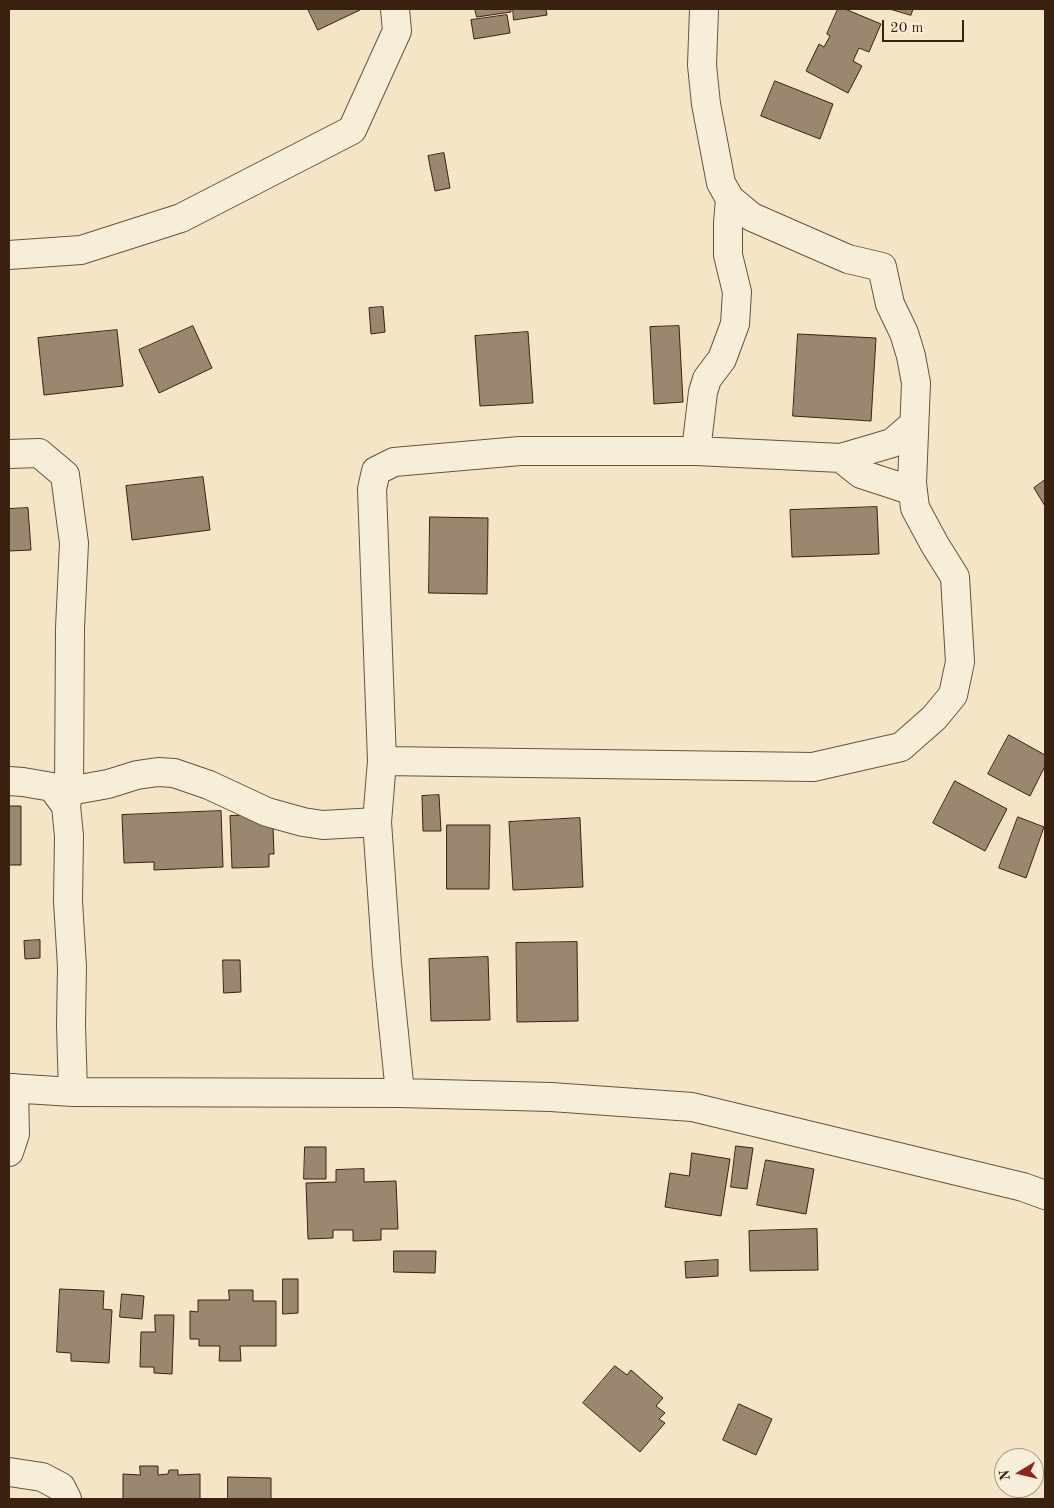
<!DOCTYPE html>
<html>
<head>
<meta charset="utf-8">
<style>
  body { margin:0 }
  #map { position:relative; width:1054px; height:1508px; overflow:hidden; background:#f3e5c6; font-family:"Old Standard TT",serif }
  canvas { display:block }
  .frame { position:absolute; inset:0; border:10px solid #3a2110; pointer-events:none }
  .north { position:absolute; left:994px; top:1448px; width:50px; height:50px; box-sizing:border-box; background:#f7eeda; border:1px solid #ab9c89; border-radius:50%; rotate:261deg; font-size:14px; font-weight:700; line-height:20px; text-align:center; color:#3a2110 }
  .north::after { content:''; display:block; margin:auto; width:18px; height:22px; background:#8f2418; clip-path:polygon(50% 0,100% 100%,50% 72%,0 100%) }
  .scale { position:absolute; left:882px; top:20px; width:82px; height:22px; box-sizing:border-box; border:2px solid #3a2110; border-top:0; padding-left:6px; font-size:15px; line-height:18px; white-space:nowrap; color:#3a2110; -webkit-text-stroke:4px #f7eeda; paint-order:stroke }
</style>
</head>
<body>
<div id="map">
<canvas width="1054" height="1508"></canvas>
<div class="frame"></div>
<div class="north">N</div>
<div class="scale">20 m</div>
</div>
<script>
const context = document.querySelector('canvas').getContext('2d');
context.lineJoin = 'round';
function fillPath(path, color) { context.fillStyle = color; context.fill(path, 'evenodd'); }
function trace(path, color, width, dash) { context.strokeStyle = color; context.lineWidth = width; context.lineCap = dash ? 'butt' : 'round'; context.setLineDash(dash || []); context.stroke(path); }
const building = new Path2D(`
  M308,9H359L360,10L318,30Z
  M475,9H511V12L477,17Z
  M513,9H546L547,15L514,20Z
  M838,9H845L881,24L869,52L859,48L853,61L862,66L848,93L806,71L819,44L824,47L830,36L827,34Z
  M890,9H913L911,15Z
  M507,15L510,33L474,39L471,20Z
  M775,81L833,104L820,139L761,116Z
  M444,153L450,188L435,191L428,156Z
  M383,307L385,332L371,334L369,308Z
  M193,326L212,368L159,393L139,350Z
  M679,326L683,402L654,404L650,327Z
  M117,330L123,386L44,395L38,338Z
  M528,332L533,403L480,406L475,336Z
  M798,334L876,338L871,421L793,416Z
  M203,477L210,530L132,540L126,486Z
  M1045,480V506L1034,488Z
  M877,507L879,554L792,557L790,510Z
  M28,508L31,550L9,551V509Z
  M430,517L488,518L487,594L429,593Z
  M1009,735L1045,755V766L1030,796L988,774Z
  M955,781L1007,809L985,851L933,823Z
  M439,795L441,831H423L422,796Z
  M9,806H21V865H9Z
  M221,811L223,867L154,870V862L124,863L122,815Z
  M267,815L268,827H273L274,854H269V867L232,868L230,816Z
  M1018,817L1044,827L1026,878L999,868Z
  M580,818L583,887L513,890L509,822Z
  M447,825H490L489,889H447Z
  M40,940V958L25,959L24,941Z
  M577,942L578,1021L517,1022L516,943Z
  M488,957L490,1020L431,1021L429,959Z
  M223,960H240L241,992L224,993Z
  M736,1146L753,1148L747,1189L731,1187Z
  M305,1147H326V1179H304Z
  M692,1153L730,1159L721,1216L665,1207L670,1173L689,1176Z
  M766,1160L814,1169L806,1214L757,1205Z
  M364,1169V1182L396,1181L398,1229H381V1240L353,1241V1230H333V1238L308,1239L306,1183L336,1182V1170Z
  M817,1229L818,1270L750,1271L749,1231Z
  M394,1251H436L435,1273L394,1272Z
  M718,1260V1276L686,1278L685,1262Z
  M283,1279H298V1313L283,1314Z
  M60,1289L104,1291L103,1309L112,1310L109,1363L71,1361V1353L57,1352Z
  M229,1290H253V1301H276V1346H240L241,1361H219L220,1346H199V1339H190V1311L198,1312V1300H229Z
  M122,1294L144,1296L142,1319L120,1317Z
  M155,1315H174L172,1374L154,1373V1367H140L141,1332H155Z
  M615,1366L627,1375L631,1370L663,1398L656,1406L665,1413L659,1419L665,1423L640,1452L583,1403Z
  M739,1404L772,1419L756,1455L723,1440Z
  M140,1466H158V1475L168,1474L169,1470H178V1475L200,1474V1499H123V1474L140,1475Z
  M228,1477L271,1478V1499H228Z`);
fillPath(building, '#9a876f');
trace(building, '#3a2110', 1);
const street = new Path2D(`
  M9,255L81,250L181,218L352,130L397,31L395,9
  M696,451L703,392L707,379L722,359L735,324L737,292L728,255V223L730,199
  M9,454L39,453L65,475L74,543L70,628L69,791L66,806
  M841,458L861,474L913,491
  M382,761L813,767L901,747L934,718L953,695L960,662L955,577L935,545L915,508L912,483L916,383L911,356L904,333L890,304L882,267L848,259L809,242L752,217L730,199L721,183L706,104L702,65L704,9
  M9,781L23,782L52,787L66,806L69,836L68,901L72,967L71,1025L73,1092
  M69,791L108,784L137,775L158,772L174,773L209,785L267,812L303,822L323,825L377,822L387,964L400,1093
  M377,822L382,761L372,489L376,471L394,462L520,451H696L841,458L892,443L913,425
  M9,1088L73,1092L400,1093L551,1097L692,1107L1023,1187L1045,1195
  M9,1152L15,1134L14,1088
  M9,1472L42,1477L61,1487L67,1499`);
trace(street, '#68523e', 30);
trace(street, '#f7eeda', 28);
</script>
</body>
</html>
